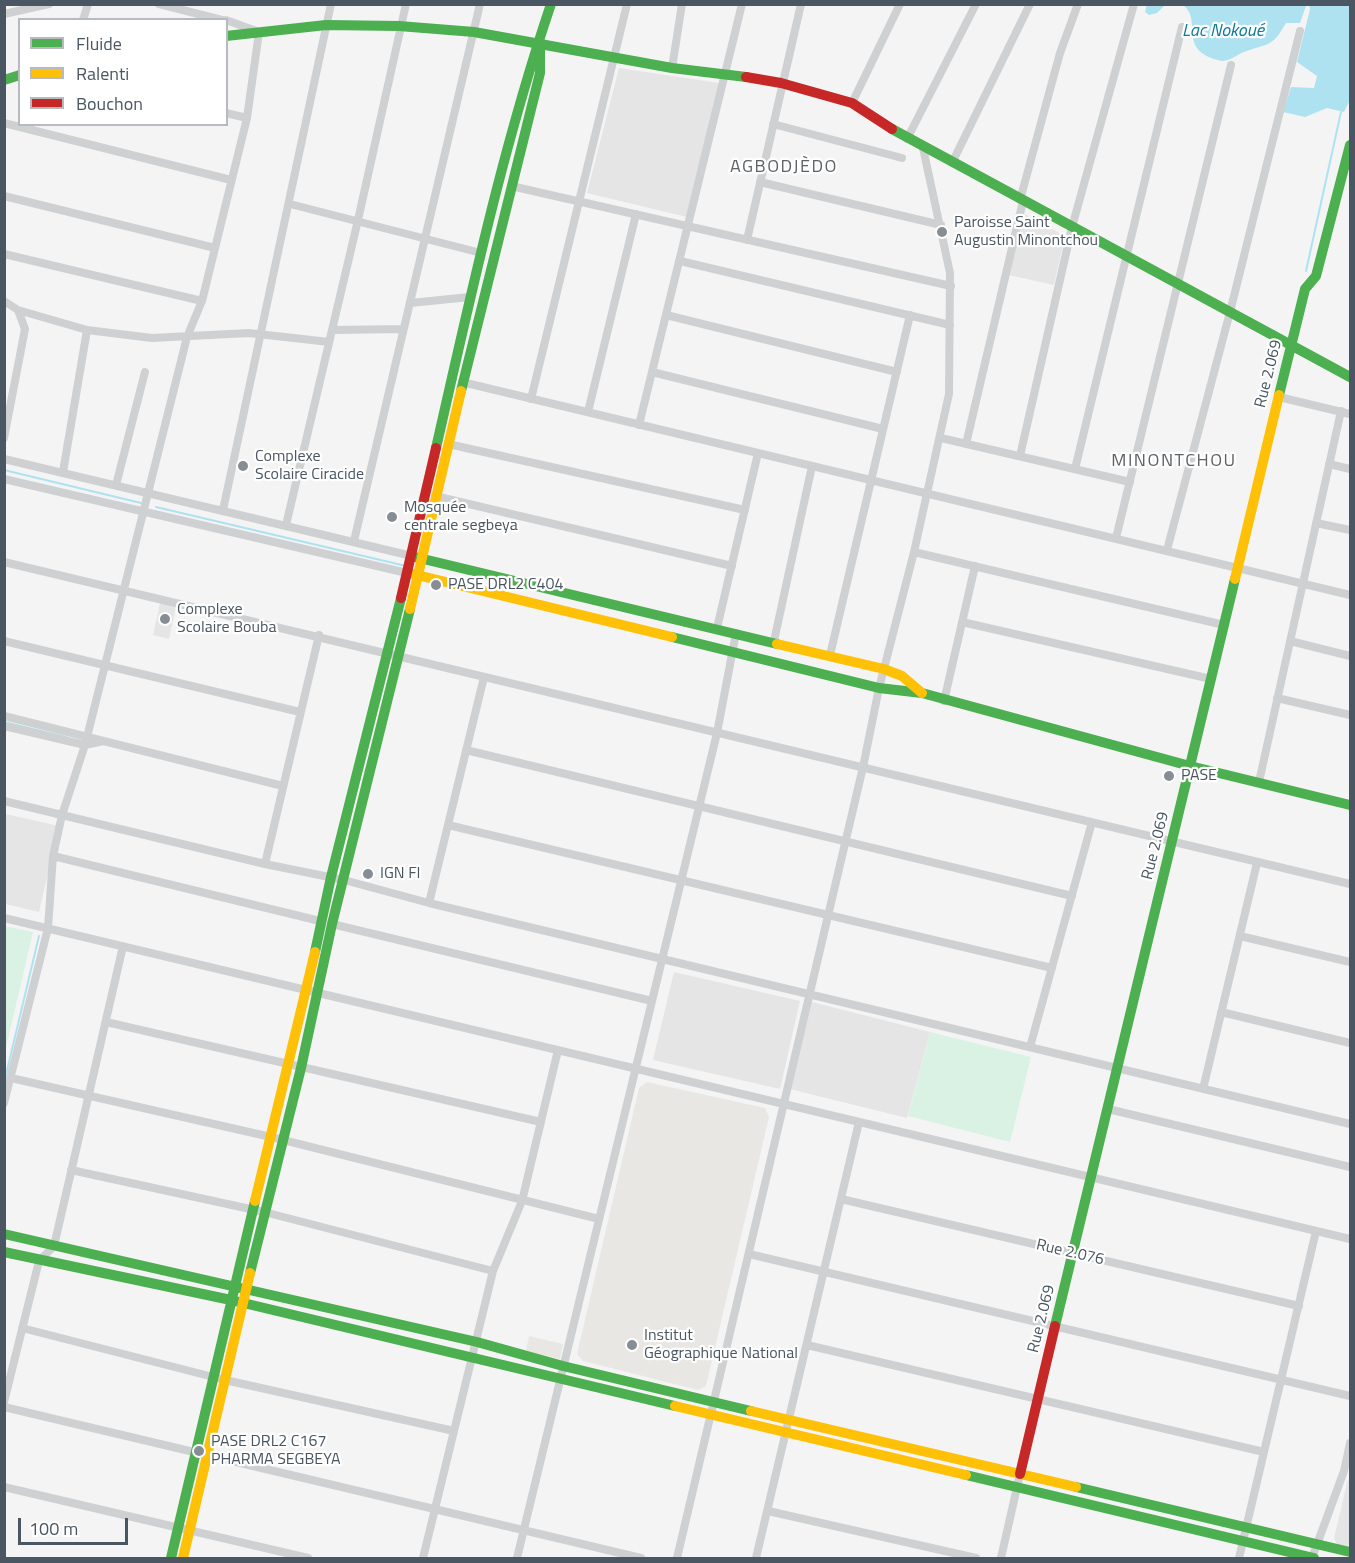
<!DOCTYPE html>
<html>
<head>
<meta charset="utf-8">
<style>
  body { margin:0 }
  #map { position:relative; width:1355px; height:1563px; overflow:hidden; background:#f4f4f4; font-family:"Titillium Web",sans-serif }
  canvas { display:block }
  .frame { position:absolute; inset:0; border:6px solid #4a5661; pointer-events:none }
  .legend { position:absolute; left:18px; top:18px; width:210px; height:108px; box-sizing:border-box; background:#fff; border:2px solid #b7bbc0; margin:0; padding:8px 10px; list-style:none; font-size:18px; color:#4a5661 }
  .legend li { display:flex; align-items:center; gap:12px; height:30px }
  .legend b { width:30px; border:2px solid #b7bbc0 }
  .scale { position:absolute; left:18px; top:1518px; width:110px; height:27px; box-sizing:border-box; border:3px solid #4a5661; border-top:0; padding-left:8px; font-size:18px; line-height:21px; white-space:nowrap; color:#4a5661; -webkit-text-stroke:4px #fff; paint-order:stroke }
</style>
</head>
<body>
<div id="map">
<canvas width="1355" height="1563"></canvas>
<div class="frame"></div>
<ul class="legend">
<li><b style="height:8px;background:#4caf50"></b>Fluide</li>
<li><b style="height:8px;background:#ffc107"></b>Ralenti</li>
<li><b style="height:8px;background:#c62828"></b>Bouchon</li>
</ul>
<div class="scale">100 m</div>
</div>
<script>
const context = document.querySelector('canvas').getContext('2d');
context.lineJoin = 'round';
function fillPath(path, color) { context.fillStyle = color; context.fill(path, 'evenodd'); }
function trace(path, color, width, dash) { context.strokeStyle = color; context.lineWidth = width; context.lineCap = dash ? 'butt' : 'round'; context.setLineDash(dash || []); context.stroke(path); }
function drawText(font, color, halo, rows, align = 'center') {
  context.font = font + ' "Titillium Web",sans-serif'; context.lineWidth = 4.5; context.setLineDash([]); context.textBaseline = 'middle'; context.strokeStyle = halo; context.fillStyle = color; for (const [text, x, y, turn = 0] of rows) {
    context.save(); context.translate(x, y); context.rotate((+turn || 0) * Math.PI / 180); context.textAlign = isNaN(turn) ? turn : align; if (halo) context.strokeText(text, 0, 0); context.fillText(text, 0, 0); context.restore();
  }
}
fillPath(new Path2D(`
  M647,1082L765,1108L769,1117L706,1386L698,1390L583,1361L577,1354L639,1088Z
  M529,1336L563,1344L560,1359L526,1351Z`), '#e8e7e3');
fillPath(new Path2D(`
  M619,68L719,83L687,217L587,193Z
  M1023,213L1065,236L1054,285L1009,275Z
  M161,599L177,602L169,639L153,635Z
  M5,814L59,826L39,912L5,904Z
  M674,972L800,1001L780,1089L653,1060Z
  M812,1002L930,1032L907,1118L790,1089Z
  M1348,1479L1350,1480V1548L1337,1545L1334,1538Z`), '#e6e5e6');
fillPath(new Path2D(`
  M4,926L33,932L5,1052H4Z
  M930,1032L1031,1057L1010,1142L908,1116Z`), '#d9f2e3');
fillPath(new Path2D(`
  M1147,4H1165V5L1157,13L1149,15L1145,12Z
  M1183,5H1350V100L1344,112L1327,108L1305,117L1283,112L1291,87L1314,88L1317,76L1297,62L1310,9L1309,5L1306,6L1300,23H1286C1272,48 1268,43 1244,52C1236,55 1230,61 1222,61C1175,51 1204,21 1183,5Z`), '#aee2f0');
trace(new Path2D(`
  M1306,271L1341,112
  M4,470L141,503
  M156,507L406,566
  M4,722L66,737
  M4,1083L39,936`), '#aee2f0', 2);
trace(new Path2D(`
  M159,4L222,20
  M4,14L49,4
  M83,20L88,4
  M672,68L682,4
  M852,103L900,4
  M226,113L247,118
  M4,123L231,180
  M773,124L902,158
  M907,139L976,4
  M952,163L1030,4
  M760,182L941,225
  M511,186L951,286
  M4,196L215,248
  M1020,200L1060,53L1078,4
  M290,204L481,253
  M747,240L801,4
  M4,254L202,301
  M680,261L950,325
  M4,301L18,310L25,329L4,438
  M410,303L470,297
  M18,310L87,330L152,338L249,333L329,342
  M666,315L897,372
  M332,330L403,329
  M652,372L883,429
  M462,382L1350,595
  M1279,397L1350,414
  M531,399L627,4
  M588,412L636,214
  M639,425L742,4
  M941,438L1130,482
  M448,444L745,510
  M966,444L1023,201
  M1020,456L1072,227L1134,4
  M4,459L412,556
  M1329,464L1350,469
  M1075,469L1182,27
  M63,472L87,330
  M4,479L407,573
  M116,485L145,372
  M435,496L732,566
  M223,510L331,4
  M1316,523L1350,530
  M286,525L358,220L406,4
  M1116,538L1231,65
  M354,541L480,4
  M1167,550L1230,312L1300,31
  M914,552L1224,625
  M4,562L1350,884
  M962,622L1211,679
  M717,628L758,453
  M4,641L300,712
  M774,641L812,466
  M1290,641L1350,656
  M830,655L910,315
  M1277,698L1350,715
  M944,701L975,566
  M4,716L283,786
  M4,726L85,745L104,741
  M466,750L1072,896
  M1259,782L1341,411
  M4,801L265,864L344,880L429,903L1350,1124
  M448,825L1052,968
  M53,856L320,921
  M265,864L319,635
  M429,903L484,677
  M4,918L1350,1239
  M332,924L652,1001
  M1240,936L1350,962
  M1221,1012L1350,1043
  M106,1022L541,1122
  M1030,1047L1092,822
  M11,1078L271,1137L599,1219
  M1203,1089L1257,863
  M4,1103L48,928L53,856L62,815L85,745L187,337L202,301L247,118L259,32L226,20
  M1108,1109L1350,1167
  M71,1170L264,1212L493,1271
  M841,1199L1299,1306
  M749,1254L1350,1396
  M22,1328L225,1380L454,1431
  M807,1345L1264,1452
  M4,1402L39,1261L54,1246L123,946
  M4,1407L641,1558
  M4,1487L308,1558
  M768,1511L976,1558
  M423,1558L493,1271L522,1201L558,1050
  M517,1558L717,733L736,633
  M677,1558L863,767L879,688L914,552L949,394L950,273L923,148
  M756,1558L859,1122
  M1001,1558L1020,1474
  M1239,1558L1316,1231
  M1312,1558L1344,1471L1350,1443`), '#ced0d2', 8);
trace(new Path2D(`
  M226,36L326,25L399,26L474,32L672,68L746,77
  M4,80L20,75
  M892,129L1350,377
  M461,391L540,73V45
  M1279,395L1305,289L1316,276L1350,145
  M436,448C470,299 502,149 551,4
  M415,557L777,644
  M672,637L879,688L922,693L1190,766L1350,805
  M315,952L331,877L401,598
  M4,1234L477,1342L563,1366L751,1411
  M4,1252L231,1300L675,1406
  M250,1273L301,1068L332,924L410,609
  M1055,1326L1235,579
  M966,1475L1314,1558
  M1076,1487L1350,1552
  M171,1558L255,1201`), '#4caf50', 10);
trace(new Path2D(`
  M413,574L672,637
  M1235,579L1279,395
  M410,609L461,391
  M777,644L884,669L902,676L922,693
  M255,1201L315,952
  M675,1406L966,1475
  M751,1411L1076,1487
  M183,1558L250,1273`), '#ffc107', 10);
trace(new Path2D(`
  M746,77L781,83L852,103L892,129
  M401,598L436,448
  M1020,1474L1055,1326`), '#c62828', 10);
for (const [x, y, r, color] of [
  [942,232,6,"#868d94"],
  [243,466,6,"#868d94"],
  [392,517,6,"#868d94"],
  [436,585,6,"#868d94"],
  [165,619,6,"#868d94"],
  [1169,776,6,"#868d94"],
  [368,874,6,"#868d94"],
  [632,1345,6,"#868d94"],
  [199,1451,6,"#868d94"]
]) { const dot = new Path2D(); dot.arc(x, y, r, 0, 2 * Math.PI); context.fillStyle = color; context.fill(dot); trace(dot, '#fff', 2); }
drawText('16px', '#4a5661', '#fff', [
  ["Paroisse Saint",954,223],
  ["Augustin Minontchou",954,241],
  ["Complexe",255,457],
  ["Scolaire Ciracide",255,475],
  ["Mosquée",404,508],
  ["centrale segbeya",404,526],
  ["PASE DRL2 C404",448,585],
  ["Complexe",177,610],
  ["Scolaire Bouba",177,628],
  ["PASE",1181,776],
  ["IGN FI",380,874],
  ["Institut",644,1336],
  ["Géographique National",644,1354],
  ["PASE DRL2 C167",211,1442],
  ["PHARMA SEGBEYA",211,1460]
], 'left');
drawText('16px', '#4a5661', '#fff', [
  ["Rue 2.069",1269,374,-76],
  ["Rue 2.069",1156,846,-76],
  ["Rue 2.076",1070,1253,13],
  ["Rue 2.069",1042,1319,-76]
]);
drawText('italic 18px', '#0c7c9b', '#fff', [
  ["Lac Nokoué",1223,32]
]);
context.letterSpacing = '1.5px';
drawText('18px', '#5f6368', '#fff', [
  ["AGBODJÈDO",784,168],
  ["MINONTCHOU",1174,462]
]);
context.letterSpacing = '0px';
</script>
</body>
</html>
